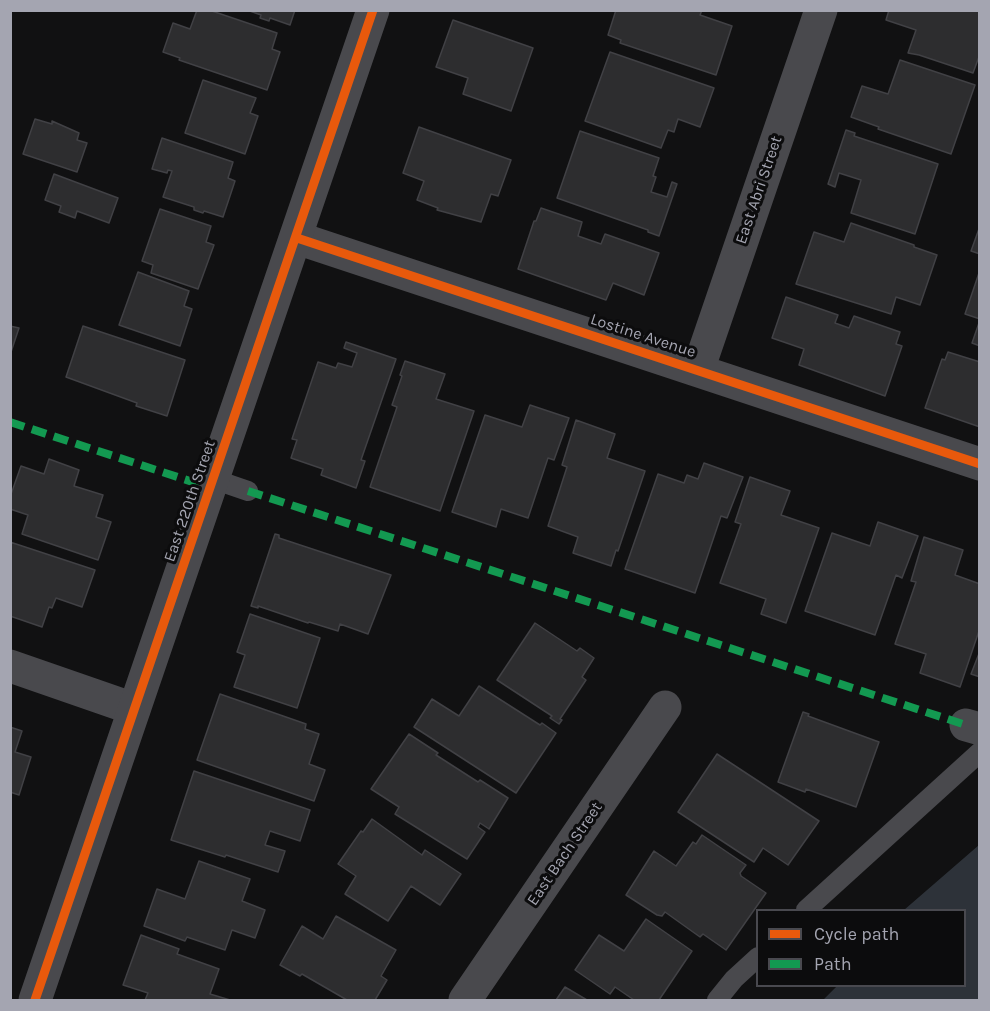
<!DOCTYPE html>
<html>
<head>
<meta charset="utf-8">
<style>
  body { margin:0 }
  #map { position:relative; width:990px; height:1011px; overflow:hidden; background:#111112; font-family:Karla,sans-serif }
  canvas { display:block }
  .frame { position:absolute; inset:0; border:12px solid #a4a5b1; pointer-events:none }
  .legend { position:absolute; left:756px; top:909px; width:210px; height:78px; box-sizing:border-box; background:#0c0c0d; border:2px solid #49494f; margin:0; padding:8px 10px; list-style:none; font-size:18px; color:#a4a5b1 }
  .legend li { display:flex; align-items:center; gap:12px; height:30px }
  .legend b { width:30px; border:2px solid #49494f }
</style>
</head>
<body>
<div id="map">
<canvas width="990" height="1011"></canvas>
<div class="frame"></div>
<ul class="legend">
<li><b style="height:8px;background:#e8590c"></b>Cycle path</li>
<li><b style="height:8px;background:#139951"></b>Path</li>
</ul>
</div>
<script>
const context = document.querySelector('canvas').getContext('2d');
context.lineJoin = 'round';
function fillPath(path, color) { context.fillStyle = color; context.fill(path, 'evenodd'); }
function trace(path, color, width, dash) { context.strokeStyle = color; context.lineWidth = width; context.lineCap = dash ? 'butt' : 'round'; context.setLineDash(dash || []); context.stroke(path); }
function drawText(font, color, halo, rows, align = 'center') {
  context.font = font + ' Karla,sans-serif'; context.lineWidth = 6; context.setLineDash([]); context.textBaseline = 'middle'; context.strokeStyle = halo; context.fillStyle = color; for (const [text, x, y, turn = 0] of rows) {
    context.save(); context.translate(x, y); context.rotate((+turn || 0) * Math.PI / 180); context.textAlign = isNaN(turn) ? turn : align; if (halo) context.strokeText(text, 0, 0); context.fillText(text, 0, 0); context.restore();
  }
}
fillPath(new Path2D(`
  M979,845V1000H823L837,986H964V910H904Z`), '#2d3239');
const building = new Path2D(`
  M197,10H209L277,33L272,49L280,52L267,90L179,60L180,58L163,52L173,23L190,29Z
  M247,10H295L290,25L270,18L269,21L260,18L261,15Z
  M616,10H702L700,15L732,26L716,75L620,43L621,40L608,35Z
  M889,10H980V54L973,73L919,55L908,53L916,30L886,20Z
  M453,20L533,48L511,111L463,94L468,78L436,67Z
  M610,52L714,88L700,127L678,119L674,132L668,130L661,148L585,121Z
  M900,60L975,85L951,154L878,129L879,127L851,117L862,86L888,94Z
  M203,80L256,98L250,113L258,116L245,154L185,133Z
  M35,119L52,124V121L79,133L77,140L87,143L77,172L23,154Z
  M419,127L511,160L498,196L491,194L481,222L437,210L438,208L417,200L424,181L403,173Z
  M846,130L855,133L854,136L938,164L915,234L851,213L861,180L839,173L835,187L828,184Z
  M580,131L659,158L653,176L656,177L651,192L667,197L672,182L677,184L659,236L648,232V230L557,198Z
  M162,138L233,162L228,178L235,181L223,217L204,211L203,213L194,210V207L163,197L172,171L168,170L167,173L152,169Z
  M54,174L118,198L109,223L77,211L75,218L59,212L61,206L45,200Z
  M541,208L582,222L578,236L601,244L605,234L659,253L644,295L613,283L606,300L518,269L534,221H536Z
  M160,209L211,226L206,242L214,245L198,289L151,273L153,265L142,261Z
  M851,223L914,245V247L937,255L920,305L896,297L891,314L796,284L814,232L844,242Z
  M980,226V254L971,251Z
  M980,270V319L965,314Z
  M138,272L189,291L184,306L192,309L180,346L119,325Z
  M786,297L838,315L835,323L849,328L854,316L900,332L896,344L902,346L885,396L799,365L804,349L772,338Z
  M980,320V346L972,343Z
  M10,326L19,328L10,355Z
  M83,326L185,360L167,416L136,406L137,403L66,377Z
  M346,342L396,359L361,460L365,461L356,488L321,475L323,469L291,458L297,440L292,439L318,362L336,368L338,363L352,367L357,353L344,348Z
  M948,352L980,362V427L925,408L942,359L945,360Z
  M405,361L445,374L436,399L474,411L440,511L370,487L397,407L392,405L402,376L400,375Z
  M530,405L569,418L554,460L548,458L528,518L501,509L496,527L452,512L485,415L522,427Z
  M576,420L615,434L607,458L645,471L618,551L616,550L611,566L573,553L578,537L548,526L567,467L562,465Z
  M49,459L79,470L74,486L103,495L96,517L111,522L98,560L22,534L28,515L10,509V497L21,466L44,474Z
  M704,463L743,477L727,518L721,516L695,593L625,569L658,474L684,483L687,475L698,479Z
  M750,477L790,491L781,515L819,528L786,623L761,614L766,599L720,583L741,524L735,522Z
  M878,522L918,536L902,578L896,575L875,635L805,611L832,533L870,546Z
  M275,534L279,535V538L391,575L368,634L340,624L338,631L309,622L308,623L258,606V608L251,606Z
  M924,537L963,550L955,575L980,584V628L960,687L920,673L926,654L895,644L916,582L911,581Z
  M10,542L95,570L82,607L56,598L52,608L49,607L42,627L10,616Z
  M250,614L320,638L297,708L234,687L245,655L237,652Z
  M535,623L577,651L580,648L594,658L582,677L586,680L560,719L562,720L559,724L550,718L552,716L497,680Z
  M980,651V677L971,674Z
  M479,686L540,725L542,723L556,733L516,793L414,727L432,699L459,716Z
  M220,694L306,724L305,729L319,734L309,764L325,770L314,801L197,760Z
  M803,712L809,714L808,716L879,742L856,807L806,789L805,792L778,782Z
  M10,727L22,731L15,752L31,757L19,795L10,792Z
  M409,734L438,753L436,755L478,782L480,780L508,798L489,829L480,823L478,827L485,832L467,859L395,814L399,807L371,789Z
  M717,754L819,821L788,865L763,848L754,862L678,812Z
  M194,771L310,810L300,841L270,831L265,845L285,851L278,872L226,855L225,857L171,840Z
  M372,819L422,855L425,850L461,874L440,905L411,886L388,921L345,894L356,876L338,864L361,831L363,832Z
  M702,835L746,865L740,873L741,876L766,893L726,950L703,934L700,937L665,912L662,916L657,915L626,895L654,851L676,866L693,842L696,844Z
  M199,861L250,879L242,901L265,910L255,938L232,930L225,950L187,937L185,941L144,926L157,889L185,899Z
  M336,916L396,950L381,976L387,980L375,1000H347L302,974L300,976L280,965L302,926L323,939Z
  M646,919L692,951L659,1000H634L615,987L610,994L575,970L599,935L624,951Z
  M141,935L179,949L177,954L219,969L210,994L230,1000H145L148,993L123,985Z
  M565,987L587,1000H556Z`);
fillPath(building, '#2d2d2f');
trace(building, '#414145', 1.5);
trace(new Path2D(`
  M213,479L248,491
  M806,910L980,752
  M717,1000L734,979L758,957`), '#49494d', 20);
trace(new Path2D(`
  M297,238L980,464
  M698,370L821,10
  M10,666L134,709
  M966,725L980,729
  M465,1000L665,707`), '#49494d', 33);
trace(new Path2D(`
  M35,1000C147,670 263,341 373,10`), '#49494d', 33);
trace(new Path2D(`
  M10,422L211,488
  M248,491L966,725`), '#139951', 8, [15, 8]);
trace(new Path2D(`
  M297,238L980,464
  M35,1000C147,670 263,341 373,10`), '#e8590c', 9);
drawText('16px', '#a4a5b1', '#0c0c0d', [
  ["East Abri Street",759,190,-71],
  ["Lostine Avenue",643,336,18],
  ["East 220th Street",190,501,-71],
  ["East Bach Street",565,854,-56]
]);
</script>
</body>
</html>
